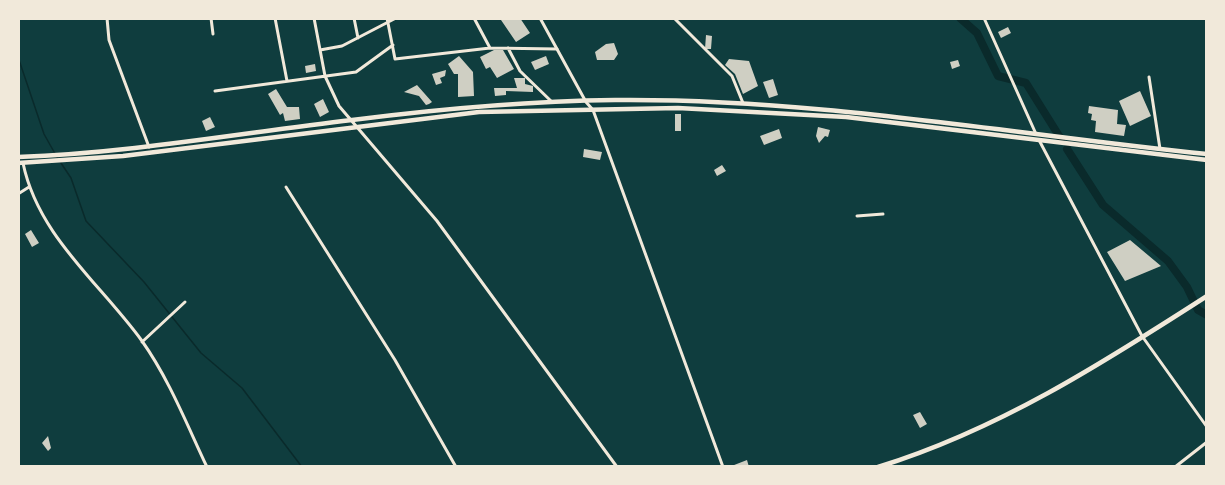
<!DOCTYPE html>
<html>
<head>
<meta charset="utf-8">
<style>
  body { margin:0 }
  #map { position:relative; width:1225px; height:485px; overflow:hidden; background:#0f3d3e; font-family:"DejaVu Sans",sans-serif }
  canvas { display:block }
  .frame { position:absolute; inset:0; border:20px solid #f1e9da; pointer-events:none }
</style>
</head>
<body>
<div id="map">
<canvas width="1225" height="485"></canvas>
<div class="frame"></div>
</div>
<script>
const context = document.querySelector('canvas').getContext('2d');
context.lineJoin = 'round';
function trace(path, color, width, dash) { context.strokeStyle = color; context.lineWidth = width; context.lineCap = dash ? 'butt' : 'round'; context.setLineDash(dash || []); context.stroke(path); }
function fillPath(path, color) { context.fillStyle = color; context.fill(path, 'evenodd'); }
trace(new Path2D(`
  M18,57L44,134L58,159
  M61,163L71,178L86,221L144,282L201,353L242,388L302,467`), '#0a2a2b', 1.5);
trace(new Path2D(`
  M960,18L977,33L998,76L1026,83L1061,139
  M1067,149L1103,205L1168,261L1187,287L1198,310L1207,315`), '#0a2a2b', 8);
fillPath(new Path2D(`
  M504,18H520L530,33L516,42L501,20Z
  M1008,27L1011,33L1001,38L998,32Z
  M706,35L712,36L711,49H705Z
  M614,43L618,54L614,60H597L595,52L606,44Z
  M494,50H503L514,69L497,78L490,67L486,69L480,57Z
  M459,56L473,72L474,96L458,97V74H454L448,64Z
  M546,56L549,64L535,70L531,62Z
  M729,59L749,61L758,86L743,94L735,74L725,65Z
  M958,60L960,66L952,69L950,62Z
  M315,64L316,71L306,73L305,66Z
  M446,70L445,76L440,78L442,83L436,85L432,74Z
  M514,78H525V84L533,86V92L506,91V95L495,96L494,88H517Z
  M773,79L778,95L769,98L763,82Z
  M417,85L432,102L429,104L426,105L419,96L404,92Z
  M276,89L287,107H299L300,119L285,121L283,113L280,115L268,94Z
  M1140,91L1151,116L1130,126L1119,101Z
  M323,99L329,112L320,117L314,104Z
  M1089,106L1118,110L1117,124L1126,125L1124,136L1095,132L1096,121L1091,120L1092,114L1088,113Z
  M675,114H681V131H675Z
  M210,117L215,127L206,131L202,121Z
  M818,127L830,130L828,137L825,136L819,143L816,136Z
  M779,129L782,138L764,145L760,136Z
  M584,149L602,152L600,160L583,157Z
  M722,165L726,171L717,176L714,170Z
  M31,230L39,243L32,247L25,234Z
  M1130,240L1161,266L1125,281L1107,252Z
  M920,412L927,424L920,428L913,415Z
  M48,436L51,448L48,451L42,443Z
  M747,460L749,467H729Z`), '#cfcfc3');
trace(new Path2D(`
  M107,18L109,40L149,147
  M211,18L213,34
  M275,18L287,81
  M314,18L325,76L339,106L437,221L617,467
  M354,18L358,38
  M387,18L395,59L490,48L557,49
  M474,18L490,48
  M674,18L732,76L743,103
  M508,48L520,71L552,102
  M320,50L342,46L396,18
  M1149,77L1160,149
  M215,91L356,72L393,45
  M23,163C38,236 100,283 142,341C169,379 187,425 207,467
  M286,187L395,360L456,467
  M18,194L29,187
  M857,216L883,214
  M142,342L185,302`), '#f1e9da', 3);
trace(new Path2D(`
  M540,18L586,102L593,110L723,467
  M984,18L1036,134
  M1039,140L1142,336L1207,427
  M1175,467L1207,442`), '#f1e9da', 3);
trace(new Path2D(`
  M18,157C130,153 241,133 352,120C439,109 527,101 615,100C815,98 1010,134 1207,154
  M18,163L123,156L479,112L678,108L846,117L1207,160
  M878,467C998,430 1103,363 1207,296`), '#f1e9da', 4.5);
</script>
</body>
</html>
